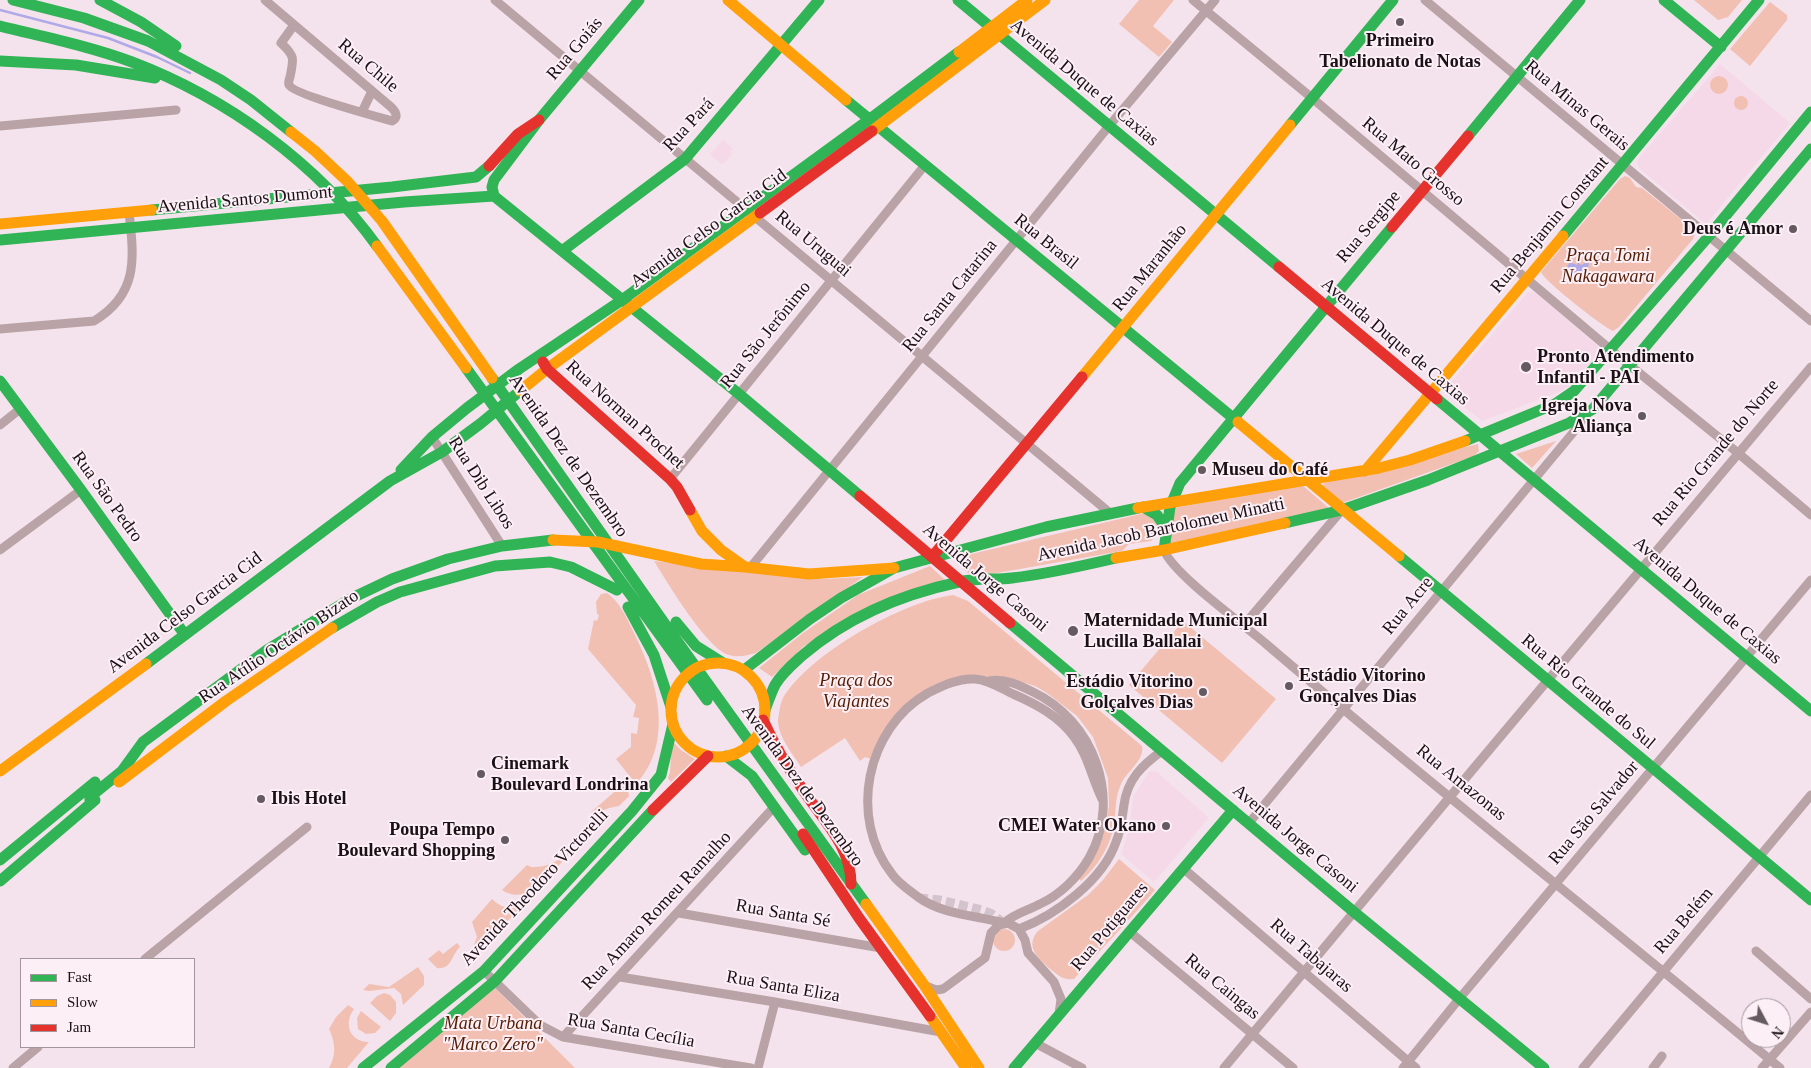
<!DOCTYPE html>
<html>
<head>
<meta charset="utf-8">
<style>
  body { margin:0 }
  #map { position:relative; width:1811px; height:1068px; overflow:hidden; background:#f4e3ec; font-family:Georgia,serif }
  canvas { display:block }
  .legend { position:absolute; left:20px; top:958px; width:175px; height:90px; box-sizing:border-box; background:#fceff6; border:1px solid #a2969c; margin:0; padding:6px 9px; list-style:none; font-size:15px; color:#1a1016 }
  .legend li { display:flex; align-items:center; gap:10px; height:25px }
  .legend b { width:25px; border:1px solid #a2969c }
  .north { position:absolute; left:1741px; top:998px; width:50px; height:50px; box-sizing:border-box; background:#fceff6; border:1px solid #a2969c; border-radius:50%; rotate:130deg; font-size:14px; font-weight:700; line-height:20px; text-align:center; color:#1a1016 }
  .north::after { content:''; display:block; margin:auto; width:18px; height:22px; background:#665a61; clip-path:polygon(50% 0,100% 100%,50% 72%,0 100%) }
</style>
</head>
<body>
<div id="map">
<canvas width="1811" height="1068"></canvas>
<ul class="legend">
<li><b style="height:6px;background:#30b455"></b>Fast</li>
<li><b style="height:6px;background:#ff9f0a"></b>Slow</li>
<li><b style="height:6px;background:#e5322d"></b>Jam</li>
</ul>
<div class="north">N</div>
</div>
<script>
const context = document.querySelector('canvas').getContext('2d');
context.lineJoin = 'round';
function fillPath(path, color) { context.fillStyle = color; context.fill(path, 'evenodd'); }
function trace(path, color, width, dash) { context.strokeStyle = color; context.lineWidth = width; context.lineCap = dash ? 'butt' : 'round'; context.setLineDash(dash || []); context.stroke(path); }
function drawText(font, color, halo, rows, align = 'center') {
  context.font = font + ' Georgia,serif'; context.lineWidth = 4; context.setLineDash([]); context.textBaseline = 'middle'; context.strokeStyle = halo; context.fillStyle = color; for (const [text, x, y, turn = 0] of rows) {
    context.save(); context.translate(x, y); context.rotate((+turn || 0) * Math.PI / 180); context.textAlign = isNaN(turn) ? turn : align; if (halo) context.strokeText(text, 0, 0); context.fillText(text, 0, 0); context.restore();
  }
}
fillPath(new Path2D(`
  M1720,64L1790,123L1706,224L1640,169L1637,162L1638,159Z
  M723,140L733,149L730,152L732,154L722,165L710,154Z
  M1528,292L1536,293L1598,346L1599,351L1576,380L1560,392L1482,421L1447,393L1446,388Z
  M1153,771L1157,772L1208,817L1207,820L1154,882L1121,854L1129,831L1133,797L1144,779L1149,772Z`), '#f6d9e8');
fillPath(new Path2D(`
  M1139,0H1174L1153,26L1172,42L1159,57L1119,24Z
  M1694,0H1742L1728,17L1718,20Z
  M1770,2L1787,15V20L1750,66L1730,49Z
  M1710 85a9 9 0 1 1 18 0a9 9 0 1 1-18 0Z
  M1734 103a7 7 0 1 1 14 0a7 7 0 1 1-14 0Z
  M1625,176L1630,178L1636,187L1642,188L1692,228L1695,233L1693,239L1619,327L1613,331C1602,326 1544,281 1541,272L1620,179Z
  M1556,441L1532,468L1516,454Z
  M1478,444L1479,451L1474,456L1345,502H1341L1323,486L1324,483Z
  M1302,485L1330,509L1168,544L1174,508Z
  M1145,513H1149L1158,526L1156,536L1151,541L1129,544L1122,551L980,576L970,574L963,569V560L967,555Z
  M654,561L824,579L863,577L756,653C748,655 738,658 729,655C707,649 667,582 654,561Z
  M930,566L945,580L804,646L772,677L759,668L803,633L858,595Z
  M607,593C619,601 627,618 633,631C656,676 676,741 636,784L616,759L631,747V733L637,734L639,718L633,717L636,705L588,649L594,620L597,621L599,615L597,614L596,602L601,594Z
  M953,595L968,601L1142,746C1145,759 1128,771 1122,782C1115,795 1116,810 1114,825C1110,847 1097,867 1081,881L1079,879L1094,856L1103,837L1109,806L1108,778L1093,737L1077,716L1047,693L1035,686L1015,680L956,679L909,704L871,759L865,757L860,761L845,738L801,767C793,754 778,737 778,720C779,713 780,704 783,698C809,654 903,601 953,595Z
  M1183,621L1276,699L1222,763L1129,685Z
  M672,741L681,750L695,759L671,782L668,778L670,772Z
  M626,782L629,796L619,806L609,808L593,815L591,812Z
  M570,852C555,870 528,908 502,890L527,865L531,867C547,868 557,861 570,852Z
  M1119,859L1155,890C1129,921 1101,949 1074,979C1063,981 1057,974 1049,968C1037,957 1025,946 1038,931L1088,895L1103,880Z
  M492,899C504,911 510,906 524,904L498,931L474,945L477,937L472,922Z
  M993 940a11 11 0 1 1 22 0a11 11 0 1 1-22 0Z
  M457,943L460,947C451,955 452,970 437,968L428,959L439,950L443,954Z
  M418,967L424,976V985L403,1005L401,994L394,988L369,991L363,990L369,984L389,987Z
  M494,987L575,1068H398Z
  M384,993L390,995L396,1002V1013L390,1021L370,1003L377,996Z
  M348,1005L354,1009C343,1024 350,1042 369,1042L347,1068H329C337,1054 335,1042 329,1029L336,1017Z
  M361,1011L381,1027L375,1033L366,1034L358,1029L357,1018Z`), '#f1c0b3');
fillPath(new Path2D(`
  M1589,261C1588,273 1586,281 1572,281C1566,275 1563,271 1570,262L1577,265L1578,262L1581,265Z`), '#b0a9e8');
trace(new Path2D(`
  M0,10L108,38L157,57L190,73`), '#b0a9e8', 2.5);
trace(new Path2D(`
  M919,898L940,900L982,910L992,914L1004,923`), '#d3c3cc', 9, [9, 4.5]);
trace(new Path2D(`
  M265,0L391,107C396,112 399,117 392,121C378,117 293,94 289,85C288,82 289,80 290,77C294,58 295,56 281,43L294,25
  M495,0L1110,513
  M1193,0L1312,98L1611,350L1738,453L1811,515
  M1425,0L1811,321
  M362,112L372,91
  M0,126L176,110
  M0,329L94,321C139,294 134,258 129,212
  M0,425L20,409
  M432,437L502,546
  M670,479L925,165
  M0,550L81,490
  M1164,550C1173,574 1242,623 1265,643C1434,788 1609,925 1780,1068
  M750,568L1109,126L1215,0
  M1244,625L1341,511
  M989,681C1005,678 1019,685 1033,692C1093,720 1123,798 1089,858C1078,877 1060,895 1040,904C1027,911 1015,913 1004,923C974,915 943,915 918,897C909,890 898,883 892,874C848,818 866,728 928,693C942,686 958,678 975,679C989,680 1000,688 1013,694C1036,704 1059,716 1074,737C1088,755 1092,779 1102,799
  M1249,823L1586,417
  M1184,869L1416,1068
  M679,913L881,948
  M1019,929C1056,915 1103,880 1116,842C1121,830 1122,818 1124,805C1127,780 1142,765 1162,751
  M1130,932L1293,1068
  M1756,951L1811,999
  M145,959L307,827
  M484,971L540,1025L563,1037L751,1068
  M620,977L775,1002L941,1032
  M926,986L936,990L943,989L985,958L991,933L999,925L1008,923L1019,929L1025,940L1028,953L1054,982L1061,999L1059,1014
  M563,1037L774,807
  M1035,1043L1082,1068
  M13,1068L38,1047
  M758,1068L775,1002
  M1224,1068L1474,768L1811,367
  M1403,1068L1459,999L1811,580
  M1583,1068L1811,795
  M1653,1068L1662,1056
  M1762,1068L1811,1012`), '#b9a3a6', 9);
trace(new Path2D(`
  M13,0L84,18L148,41L221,80L251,100L291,132
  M100,0L141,22L176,46
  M958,0L1279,267
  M1664,0L1721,47
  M0,26C44,37 89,46 132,62C227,98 317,163 377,246
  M0,61L76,65L155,78
  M846,100L1238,422
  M1290,125L1393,0
  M1468,136L1580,0
  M494,196L739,394L860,496
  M494,196L492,187L494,180L539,120L639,0
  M152,210L392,187L476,177L489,166
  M1563,236L1759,0
  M0,240L404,202L494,196
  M562,251L685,159L819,0
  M466,368L707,700
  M492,378L667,627L866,904
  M0,381L81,490L185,635
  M1437,399L1811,711
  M1465,441L1555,404L1574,391L1709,236L1811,112
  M401,470L432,437L467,408L519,369L622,300L870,119L959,52
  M1143,507L1157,515L1166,528
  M1285,523L1342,510L1428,480L1569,423L1593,409L1811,149
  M1164,550L1170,507L1180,483L1392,227
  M1399,556L1811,900
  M628,607L654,655L671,707
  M676,622L696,646L723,663
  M1010,623L1354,912L1544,1068
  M332,628L377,602L400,592L495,566L550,562L571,567L617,590
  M146,664L390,481L442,452L480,424L520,391
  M744,670L810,619L841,598L894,568L1046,527L1138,508
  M765,710C768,702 771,693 775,685C782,673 793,664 803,655C847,617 903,594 959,582C976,578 995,580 1012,578C1047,574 1082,566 1116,558
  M726,756L752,776L805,850
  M90,804V797L122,771L143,742L267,650L352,598L392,579L448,559L502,546L553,540
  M0,860L95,782
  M0,881L95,800
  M363,1068L484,971L632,811L661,775L673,724
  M391,1068L495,981L653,810
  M1014,1068L1233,810`), '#30b455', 11);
trace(new Path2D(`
  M728,0L846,100
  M959,52L1027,0
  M872,131L1045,0
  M291,132L315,151L348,182L382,221L492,378
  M0,224L152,210
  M377,246L466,368
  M1082,377L1290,125
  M520,391L547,369L760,213
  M1238,422L1399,556
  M1365,471L1563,236
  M1138,508L1379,468L1410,460L1465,441
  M690,510L702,531L721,550L745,567L809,574L894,568
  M553,540L598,542L701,564L745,567
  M1116,558L1164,550L1285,523
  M671 710a47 47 0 1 1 94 0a47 47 0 1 1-94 0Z
  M0,771L146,664
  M119,782L226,701L332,628
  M866,904L924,985L979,1068
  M930,1016L966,1068`), '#ff9f0a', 11);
trace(new Path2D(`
  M489,166L518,134L539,120
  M760,213L872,131
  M1392,227L1468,136
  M1279,267L1437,399
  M543,362L547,369L670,479L677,487L690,510
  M860,496L1010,623
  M932,557L1082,377
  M763,720C774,744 788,768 803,790C823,820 851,846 851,884
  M653,810L708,756
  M803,834L859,918L930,1016`), '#e5322d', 11);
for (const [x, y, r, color] of [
  [1400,22,5,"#665a61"],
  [1793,229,5,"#665a61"],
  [1526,367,6,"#665a61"],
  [1642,416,5,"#665a61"],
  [1202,470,5,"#665a61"],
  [1073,631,6,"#665a61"],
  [1289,686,5,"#665a61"],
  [1203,692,5,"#665a61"],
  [481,774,5,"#665a61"],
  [261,799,5,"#665a61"],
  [1166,826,5,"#665a61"],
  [505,840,5,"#665a61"]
]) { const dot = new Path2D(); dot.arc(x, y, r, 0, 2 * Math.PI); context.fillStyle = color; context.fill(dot); trace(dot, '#fceff6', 2); }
drawText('bold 18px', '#1a1016', '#fceff6', [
  ["Primeiro",1400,41,"center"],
  ["Tabelionato de Notas",1400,62,"center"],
  ["Deus é Amor",1783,229,"right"],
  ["Pronto Atendimento",1537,357],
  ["Infantil - PAI",1537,378],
  ["Igreja Nova",1632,406,"right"],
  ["Aliança",1632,427,"right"],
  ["Museu do Café",1212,470],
  ["Maternidade Municipal",1084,621],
  ["Lucilla Ballalai",1084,642],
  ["Estádio Vitorino",1299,676],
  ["Gonçalves Dias",1299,697],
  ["Estádio Vitorino",1193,682,"right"],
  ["Golçalves Dias",1193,703,"right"],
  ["Cinemark",491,764],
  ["Boulevard Londrina",491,785],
  ["Ibis Hotel",271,799],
  ["CMEI Water Okano",1156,826,"right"],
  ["Poupa Tempo",495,830,"right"],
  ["Boulevard Shopping",495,851,"right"]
], 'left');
drawText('18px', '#1a1016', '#fceff6', [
  ["Rua Goiás",575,49,-50],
  ["Rua Chile",368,66,40],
  ["Avenida Duque de Caxias",1084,83,40],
  ["Rua Minas Gerais",1577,106,40],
  ["Rua Pará",689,125,-47],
  ["Rua Mato Grosso",1413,162,40],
  ["Avenida Santos Dumont",245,200,-5],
  ["Rua Benjamin Constant",1550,225,-50],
  ["Rua Sergipe",1369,227,-50],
  ["Avenida Celso Garcia Cid",709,229,-36],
  ["Rua Brasil",1046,242,39],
  ["Rua Uruguai",813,244,40],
  ["Rua Maranhão",1150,268,-51],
  ["Rua Santa Catarina",950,296,-51],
  ["Rua São Jerônimo",766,335,-51],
  ["Avenida Duque de Caxias",1395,342,40],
  ["Rua Norman Prochet",625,415,42],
  ["Rua Rio Grande do Norte",1716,453,-50],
  ["Avenida Dez de Dezembro",568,456,55],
  ["Rua Dib Libos",481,483,57],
  ["Rua São Pedro",107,497,54],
  ["Avenida Jacob Bartolomeu Minatti",1161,530,-12],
  ["Avenida Jorge Casoni",985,578,40],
  ["Avenida Duque de Caxias",1707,601,40],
  ["Rua Acre",1408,606,-51],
  ["Avenida Celso Garcia Cid",185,613,-37],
  ["Rua Atílio Octávio Bizato",279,647,-34],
  ["Rua Rio Grande do Sul",1588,692,40],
  ["Rua Amazonas",1461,783,39],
  ["Avenida Dez de Dezembro",802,786,54],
  ["Rua São Salvador",1594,813,-50],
  ["Avenida Jorge Casoni",1295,839,40],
  ["Avenida Theodoro Victorelli",535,888,-47],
  ["Rua Amaro Romeu Ramalho",657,911,-47],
  ["Rua Santa Sé",783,914,10],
  ["Rua Belém",1684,921,-50],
  ["Rua Potiguares",1110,927,-50],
  ["Rua Tabajaras",1311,956,41],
  ["Rua Santa Eliza",783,987,10],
  ["Rua Caingas",1222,987,40],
  ["Rua Santa Cecília",631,1031,10]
]);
drawText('italic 18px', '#541c00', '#fceff6', [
  ["Praça Tomi",1608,256],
  ["Nakagawara",1608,277],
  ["Praça dos",856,681],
  ["Viajantes",856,702],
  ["Mata Urbana",493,1024],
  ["\"Marco Zero\"",493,1045]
]);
</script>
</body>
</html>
